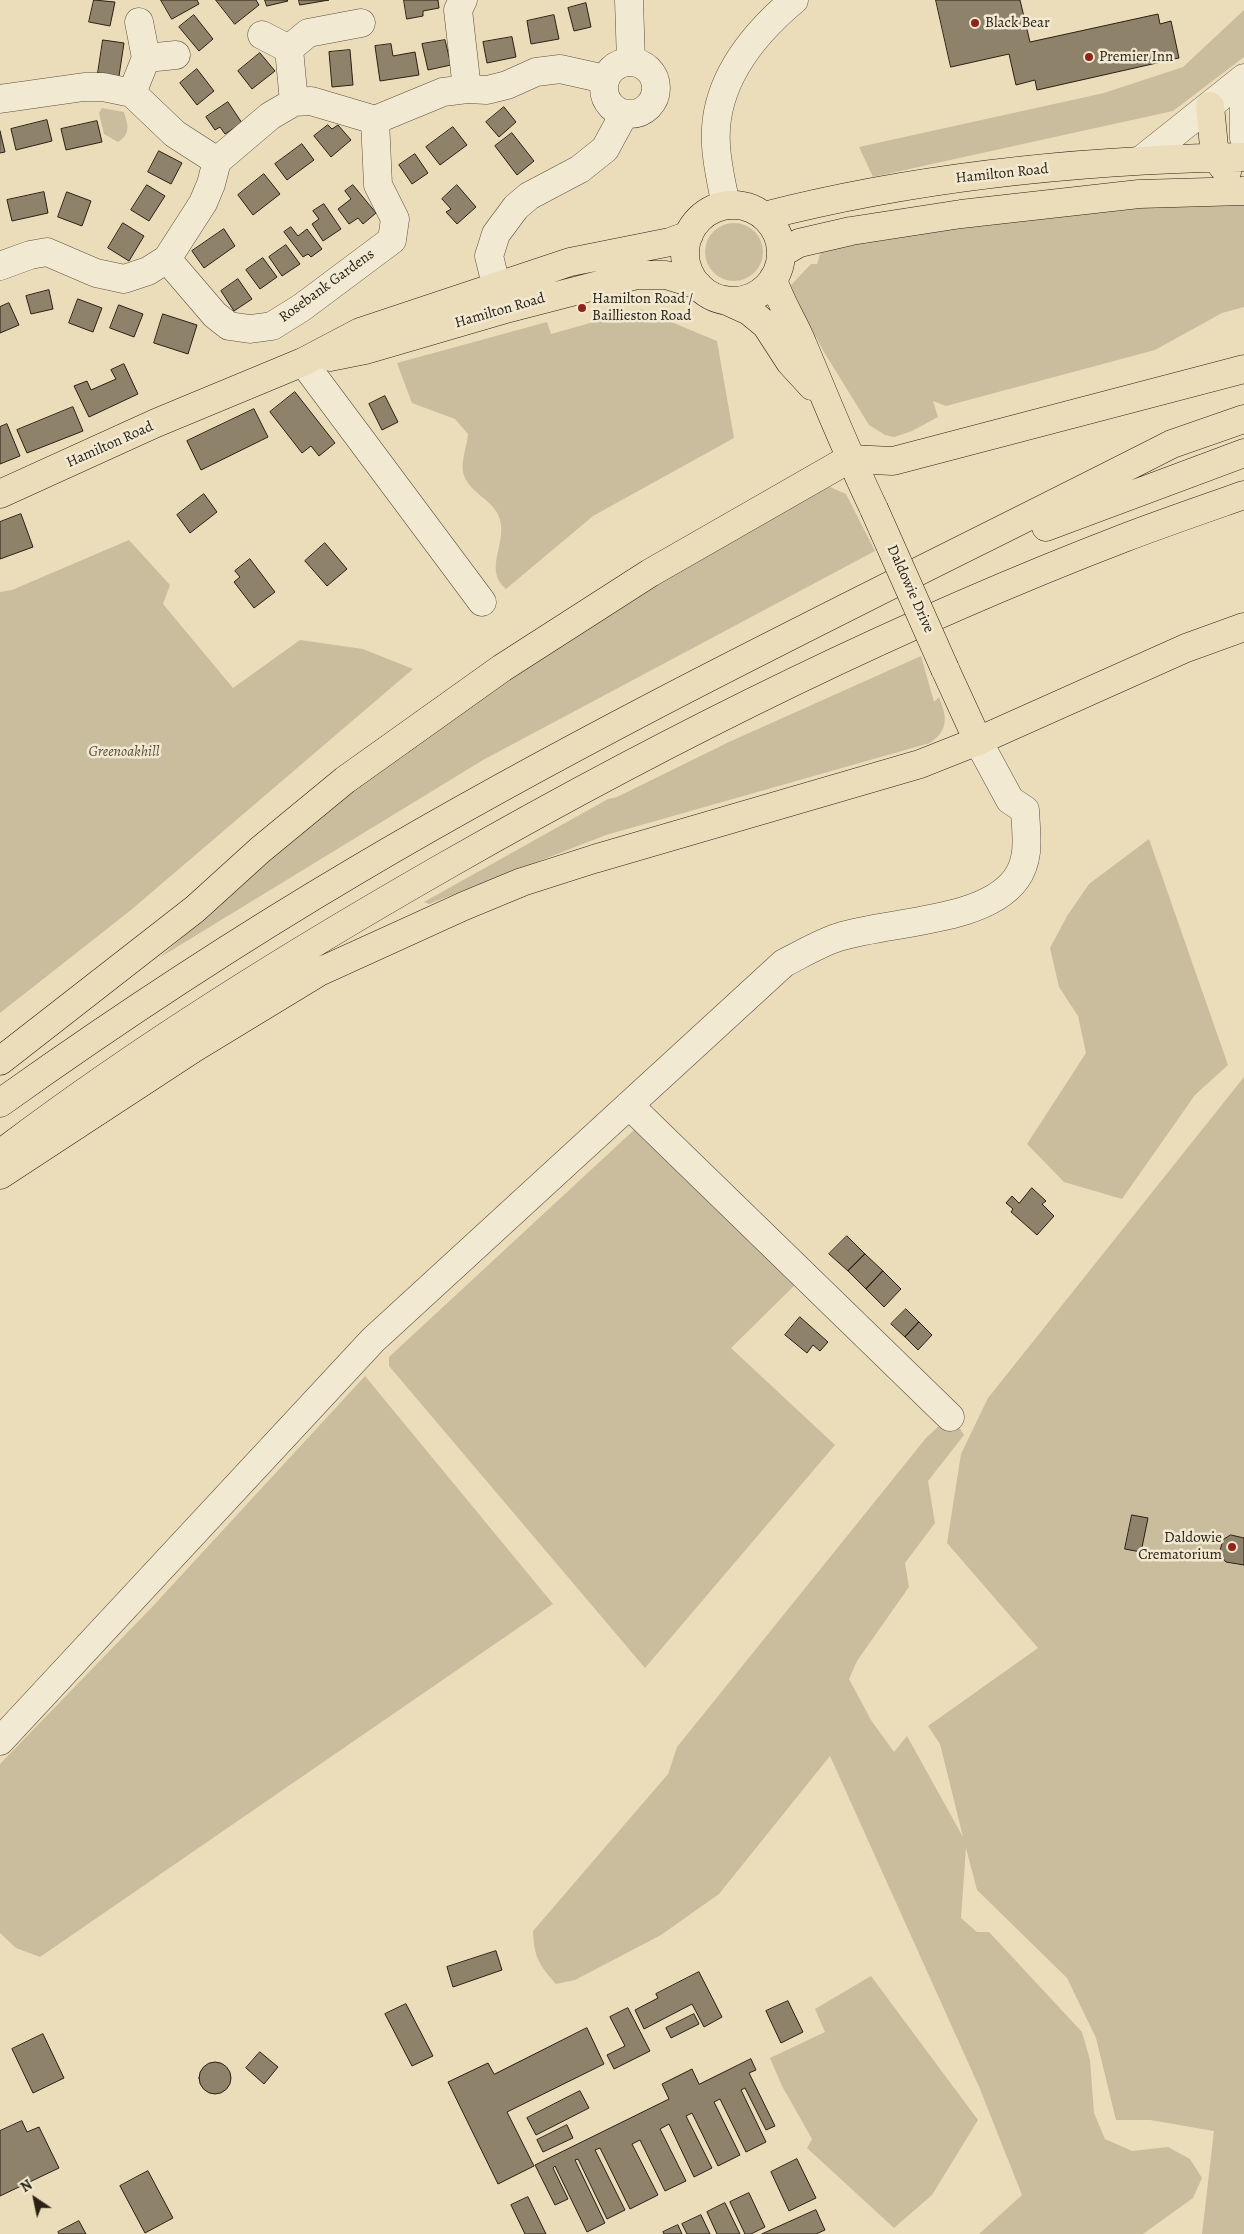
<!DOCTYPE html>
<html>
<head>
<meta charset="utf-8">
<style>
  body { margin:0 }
  #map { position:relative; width:1244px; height:2234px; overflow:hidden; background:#ebddba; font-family:Alegreya,serif }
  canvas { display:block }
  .north { position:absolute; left:10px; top:2174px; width:50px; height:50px; -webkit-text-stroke:4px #f2e9d2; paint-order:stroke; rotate:326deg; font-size:14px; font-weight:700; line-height:20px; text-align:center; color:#2a2014 }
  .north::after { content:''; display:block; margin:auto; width:18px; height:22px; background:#2a2014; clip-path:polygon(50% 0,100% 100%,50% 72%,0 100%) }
</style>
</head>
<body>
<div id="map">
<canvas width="1244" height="2234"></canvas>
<div class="north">N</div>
</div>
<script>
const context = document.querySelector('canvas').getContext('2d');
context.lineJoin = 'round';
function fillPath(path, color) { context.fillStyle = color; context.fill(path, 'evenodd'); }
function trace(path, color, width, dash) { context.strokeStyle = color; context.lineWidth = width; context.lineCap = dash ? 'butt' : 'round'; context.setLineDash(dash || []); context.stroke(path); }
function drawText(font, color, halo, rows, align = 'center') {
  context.font = font + ' Alegreya,serif'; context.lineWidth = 5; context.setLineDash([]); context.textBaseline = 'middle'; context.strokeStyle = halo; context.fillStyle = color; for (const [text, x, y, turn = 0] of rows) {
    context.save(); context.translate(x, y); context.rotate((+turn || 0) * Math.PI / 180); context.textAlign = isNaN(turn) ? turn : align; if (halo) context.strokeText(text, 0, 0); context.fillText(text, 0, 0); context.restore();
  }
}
fillPath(new Path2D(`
  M1244,10V57L1173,111L873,177L859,147L1104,93L1183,67Z
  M102,108L124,112C128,125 131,134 118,142L104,134L99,113Z
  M1244,201V307L1222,313L1155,350L946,406L933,401L938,417L912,431L894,437L885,435L869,425L824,352L793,294L791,285L811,264H817L822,247L1105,204Z
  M705 252a29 29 0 1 1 58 0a29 29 0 1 1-58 0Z
  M640,309L717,341L734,438L593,516L506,589C483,570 507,544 500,520C495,499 468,494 463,472C461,461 467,445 468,434L455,419L412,403L397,363L547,322L551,334Z
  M830,487L846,494L875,551L483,760L159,958L350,789L527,661L714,544Z
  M129,540L170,585L163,604L233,688L300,640L363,649L413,669L131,910L0,1013V592L12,590Z
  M921,656L934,702L939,697C947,717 949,730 930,743L606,835L429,904L424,902L608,799L617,797L729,742Z
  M1149,839L1228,1065L1195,1095L1122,1199L1064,1182L1027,1144L1086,1053L1078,1016L1059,987L1050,948L1067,916L1089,884Z
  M1244,1077V2234H1202L1214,2131L1150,2120H1116L1096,2038L1067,1978L977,1890L966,1848L961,1918L977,1932H989L1082,2032L1090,2060L1094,2113L1105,2139L1132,2151L1168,2147L1190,2159L1202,2178L1193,2198L1143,2234H979L1022,2195L980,2089L830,1756L719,1894L661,1935L575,1980L556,1984C539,1965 534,1957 533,1931L668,1774L677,1747L926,1438L945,1420L957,1424L964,1435L928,1481L935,1523L905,1563L909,1587L857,1661L849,1679L871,1720L894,1752L907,1736L963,1837L940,1744L928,1726L1038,1648L947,1543L961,1454L988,1398Z
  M634,1130L795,1285L731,1348L835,1445L645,1668L389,1366V1357Z
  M365,1376L553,1604L40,1957L16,1948L0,1933V1764L153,1606Z
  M871,1976L978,2120L932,2195L894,2228L807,2148L812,2139L782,2086L770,2058L825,2032L815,2009Z`), '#cabd9e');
const building = new Path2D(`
  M94,0L115,2L110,26L89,22Z
  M161,0H197L199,4L172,19Z
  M216,0H256L259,5L235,24Z
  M265,0H287L288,1L267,6Z
  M299,0H329L300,5Z
  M404,0H438L439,8L423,11V16L407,19Z
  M936,0H1020L1030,42L1158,14L1160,24L1171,21L1179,58L1037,90L1035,80L1016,85L1009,54L951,67Z
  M586,3L591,27L574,31L568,8Z
  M194,15L213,39L199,51L179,27Z
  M554,15L559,39L531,44L527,21Z
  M512,37L516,57L487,63L483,42Z
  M103,40L124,43L119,76L98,73Z
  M445,40L451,65L428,70L422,44Z
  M391,44L393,56L415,52L419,75L380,81L375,46Z
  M350,50L353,85L332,87L329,52Z
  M260,53L275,71L252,89L238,71Z
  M197,69L214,91L197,105L180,83Z
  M228,102L242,123L225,134L220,127L215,130L206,117Z
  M504,107L516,122L499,137L486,122Z
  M47,120L52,141L16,150L11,129Z
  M97,121L102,142L66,150L61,129Z
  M328,125L332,129L338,125L351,140L331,157L314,136Z
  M453,127L467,145L440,165L426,147Z
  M0,131L5,152L0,153Z
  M512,133L534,161L517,175L495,146Z
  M302,144L314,160L287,180L275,164Z
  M159,151L182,163L171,184L148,172Z
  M415,154L428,173L412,184L399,165Z
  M264,174L280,194L253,215L238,195Z
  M147,185L165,196L149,221L131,210Z
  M353,185L376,213L363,224L358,218L349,224L338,209L351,199L345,191Z
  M457,185L476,207L457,224L446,212L451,209L442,199Z
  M44,192L48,213L12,221L7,200Z
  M67,192L91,201L82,226L58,217Z
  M324,204L341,229L323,241L312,224L319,219L313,211Z
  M123,223L144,236L129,261L108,248Z
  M291,227L298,236L307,229L322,249L311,257L308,254L303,257L284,232Z
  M224,229L235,246L204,268L192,251Z
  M286,245L300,264L282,276L269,257Z
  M263,258L277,277L260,289L246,270Z
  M238,279L252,299L234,311L221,291Z
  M49,290L53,309L31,314L26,296Z
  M78,299L102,308L93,332L69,323Z
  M9,303L19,325L0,333V307Z
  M119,305L143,314L134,337L110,328Z
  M163,314L197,325L188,354L154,343Z
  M124,364L138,394L89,417L74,386L87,381L91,390L116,379L111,370Z
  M295,392L335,443L319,456L311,446L302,453L270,412Z
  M385,396L398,422L382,430L369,404Z
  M73,407L83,431L27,453L17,430Z
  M254,409L268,437L201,470L187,441Z
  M7,424L20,456L0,464V427Z
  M204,494L217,512L190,533L177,515Z
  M21,514L33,547L0,559V522Z
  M325,543L347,569L327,586L305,561Z
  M250,559L275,592L254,608L234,582L240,577L235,571Z
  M1032,1188L1046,1201L1042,1204L1054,1216L1037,1235L1011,1212L1013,1209L1006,1203L1012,1196L1019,1203Z
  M847,1236L865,1254L848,1271L829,1254Z
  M865,1254L883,1271L866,1289L848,1271Z
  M883,1271L901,1289L884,1307L866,1289Z
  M906,1309L919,1322L905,1337L891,1324Z
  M800,1317L828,1342L820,1351L813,1345L807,1353L785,1335Z
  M919,1322L932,1335L918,1350L905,1337Z
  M1132,1515L1148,1518L1141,1552L1125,1549Z
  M1231,1535L1244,1538V1565L1226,1562L1219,1554L1223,1540Z
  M496,1951L502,1970L453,1987L447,1967Z
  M699,1972L722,2017L704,2027L692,2004L644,2029L635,2010L658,1998L656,1994Z
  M788,2001L803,2032L781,2043L766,2011Z
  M406,2004L433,2056L412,2066L385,2014Z
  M628,2008L650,2051L614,2069L607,2055L625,2046L610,2017Z
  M694,2014L699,2024L671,2038L666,2028Z
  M587,2028L604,2064L507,2112L534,2166L498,2184L448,2082L488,2063L494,2074Z
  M43,2034L64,2078L33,2093L12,2049Z
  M260,2052L278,2067L264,2084L246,2068Z
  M751,2059L756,2070L749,2073L775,2126L766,2130L745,2088L741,2090L766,2142L746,2152L720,2099L714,2102L740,2155L718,2166L692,2113L686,2116L712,2168L694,2177L669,2124L660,2129L686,2181L665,2191L640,2140L632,2144L658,2195L630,2209L600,2148L595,2150L625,2210L607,2219L578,2159L575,2160L605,2223L587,2232L555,2166L553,2168L568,2199L555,2205L535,2165L669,2099L662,2084L692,2069L699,2084Z
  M199 2078a16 16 0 1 1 32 0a16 16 0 1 1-32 0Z
  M580,2091L589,2108L536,2135L527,2118Z
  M22,2121L27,2132L39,2127L59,2168L0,2196V2131Z
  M567,2125L573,2138L543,2152L537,2140Z
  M797,2159L816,2198L789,2211L771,2172Z
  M148,2171L173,2218L145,2233L120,2186Z
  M749,2193L765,2227L751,2234H745L730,2202Z
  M528,2197L546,2234H525L511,2205Z
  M725,2203L740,2234H717L707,2212Z
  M816,2210L825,2230L816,2234H762Z
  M701,2215L710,2234H687L682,2224Z
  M79,2221L86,2234H59L58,2232Z
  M678,2225L682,2234H664L663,2232Z`);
fillPath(building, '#8e826a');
trace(building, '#2a2014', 1);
const minor = new Path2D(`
  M463,0L458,10L467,89
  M629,0L631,62
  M262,35L289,49
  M146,58L176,55
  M604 88a26 26 0 1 1 52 0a26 26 0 1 1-52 0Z
  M132,93L146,58L139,22
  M0,99L84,87H103L132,93L175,134L217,161L270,116L294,102L311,101L375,120L443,92L467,89L487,90L507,85L536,72L560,69L605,79
  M1244,99V138
  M294,102L289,49L308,33L361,23
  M1141,160L1244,78
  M726,205C722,186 717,165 716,145C712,85 750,37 794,0
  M167,259L215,315L229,326L250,329L272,326L301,308L392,240L395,219L378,185L375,120
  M0,266L30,255L47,252L96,273L124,279L148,271L167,259L203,203L211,184L217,161
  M502,309L489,256L496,234L516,207L529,196L580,169L605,149L624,114
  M303,362L482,602
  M629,1105L950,1417
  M0,1741L373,1340L784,963C802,954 820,943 839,937C888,921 984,923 1016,879C1031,858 1026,834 1025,810L1010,800L978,741`);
const major = new Path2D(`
  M1210,106L1215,157L1227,172
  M685 253a48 48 0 1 1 96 0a48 48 0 1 1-96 0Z
  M764,216C919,176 1084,160 1244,157
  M782,253L799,243L851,231L961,214L1139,194L1244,191
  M773,279C780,303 794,322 803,345C826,400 848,455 874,509
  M725,300L749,311L766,325L790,362L812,386
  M330,357L365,350L502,310L637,275H666L698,285
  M0,494L156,423L303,362L360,332L570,262L670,242L689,235
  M945,669L978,741`);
const highway = new Path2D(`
  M1046,527L1244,453
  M0,1061L195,909L260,850L345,780L502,668L650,573L849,459L893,461L1244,369
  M0,1103C115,1021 235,942 357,870C621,714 899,583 1172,444L1244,419
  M0,1154C141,1047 293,953 447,865C664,741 890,628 1124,538C1163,523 1204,509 1244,495
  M0,1175L194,1048L319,972L464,906L522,882L594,859L920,764L978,741L1186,648L1244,627`);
trace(minor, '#5a4f3e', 29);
trace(major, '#2a2014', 29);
trace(highway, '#2a2014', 29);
trace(minor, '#f2e9d2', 28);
trace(major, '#ebddba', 28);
trace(highway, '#ebddba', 28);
const majorBridge = new Path2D(`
  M874,509L945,669`);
trace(majorBridge, '#2a2014', 29, []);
trace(majorBridge, '#ebddba', 28);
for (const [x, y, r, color] of [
  [975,23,5,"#8f2418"],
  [1089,57,5,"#8f2418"],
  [582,308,5,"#8f2418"],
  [1232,1547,5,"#8f2418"]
]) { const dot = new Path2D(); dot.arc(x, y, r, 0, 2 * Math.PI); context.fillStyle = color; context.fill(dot); trace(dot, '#f2e9d2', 2); }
drawText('15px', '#2a2014', '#f2e9d2', [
  ["Black Bear",985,23],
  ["Premier Inn",1099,57],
  ["Hamilton Road /",592,299],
  ["Baillieston Road",592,316],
  ["Daldowie",1222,1538,"right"],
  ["Crematorium",1222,1555,"right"]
], 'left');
drawText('15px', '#2a2014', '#f2e9d2', [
  ["Hamilton Road",1002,174,-6],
  ["Rosebank Gardens",327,286,-36],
  ["Hamilton Road",500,311,-16],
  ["Hamilton Road",110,445,-24],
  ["Daldowie Drive",910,589,66]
]);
drawText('italic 15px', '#5a4f3d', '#f2e9d2', [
  ["Greenoakhill",124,752]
]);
</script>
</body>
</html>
